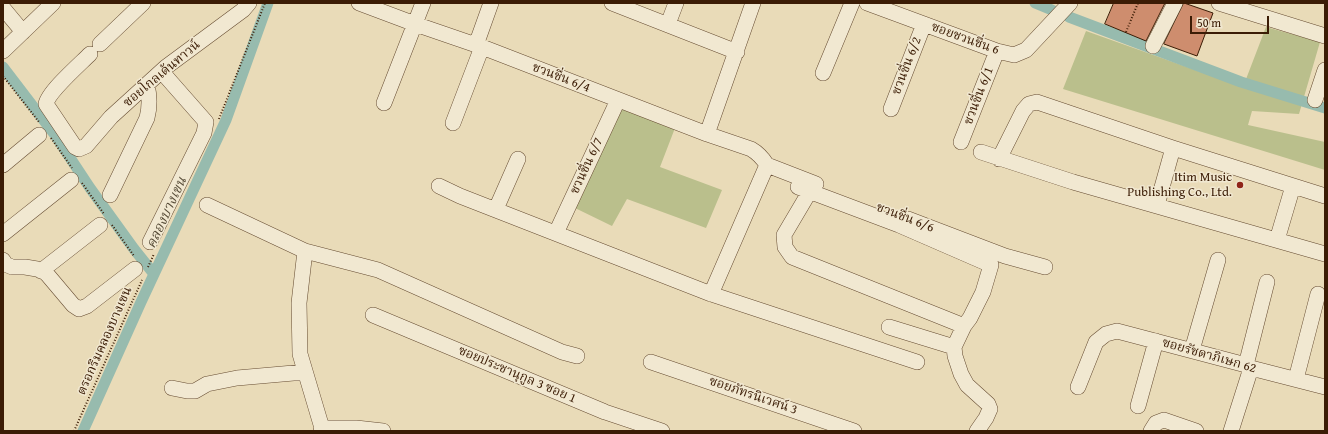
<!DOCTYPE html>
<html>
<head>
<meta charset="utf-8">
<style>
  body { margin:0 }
  #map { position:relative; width:1328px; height:434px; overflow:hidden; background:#e9dbb8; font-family:"Gentium Book Plus",serif }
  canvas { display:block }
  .frame { position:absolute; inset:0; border:4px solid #3b1c05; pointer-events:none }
  .scale { position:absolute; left:1190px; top:16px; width:79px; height:18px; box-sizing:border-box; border:2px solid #3b1c05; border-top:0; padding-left:5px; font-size:12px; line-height:14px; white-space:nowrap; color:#3b1c05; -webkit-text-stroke:3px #f1e8d1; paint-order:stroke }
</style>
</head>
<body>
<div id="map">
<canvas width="1328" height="434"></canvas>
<div class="frame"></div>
<div class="scale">50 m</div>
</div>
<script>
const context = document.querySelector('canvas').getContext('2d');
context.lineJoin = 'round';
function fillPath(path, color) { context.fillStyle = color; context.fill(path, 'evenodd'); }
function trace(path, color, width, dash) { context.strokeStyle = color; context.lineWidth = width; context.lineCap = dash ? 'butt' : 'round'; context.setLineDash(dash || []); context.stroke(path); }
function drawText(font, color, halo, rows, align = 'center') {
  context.font = font + ' "Gentium Book Plus","Noto Serif Thai",serif'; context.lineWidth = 3; context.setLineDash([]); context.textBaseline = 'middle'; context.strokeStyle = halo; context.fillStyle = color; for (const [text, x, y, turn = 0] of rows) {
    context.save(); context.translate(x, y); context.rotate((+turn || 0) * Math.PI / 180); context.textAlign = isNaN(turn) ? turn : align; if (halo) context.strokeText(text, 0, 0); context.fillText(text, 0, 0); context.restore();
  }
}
fillPath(new Path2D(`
  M1266,27L1320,42L1299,114L1252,111L1248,125L1325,142V170L1063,89L1086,31L1243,87Z
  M621,108L675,128L660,167L722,190L706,228L627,199L612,226L575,208Z`), '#babf8c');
trace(new Path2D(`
  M1035,3L1052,10
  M1069,17L1241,82L1325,108
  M3,67L55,135L90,188L134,249L154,274
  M83,431L141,302L226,120L268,3`), '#97bbae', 11);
const building = new Path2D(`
  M1114,3H1165L1146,41L1105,24Z
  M1184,3L1213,13L1197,56L1164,44Z`);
fillPath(building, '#ce8d6e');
trace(building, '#3b1c05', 1);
const minor = new Path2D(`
  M359,3L415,24L482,47L707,134L751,149C758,153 762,157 767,165
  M612,3L737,52
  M867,3L997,51L1014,55L1026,50L1070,3
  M1219,3L1325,36
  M3,8L23,32
  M668,24L676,3
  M100,44L143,3
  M476,45L491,3
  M1153,46L1175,3
  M3,51L53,3
  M90,54C80,64 48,92 46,104L75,147L79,149L86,146L111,117L166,67L243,10L249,3
  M823,73L852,3
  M1315,100L1325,70
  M384,103L423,3
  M891,109L924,24
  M453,123L482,47
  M707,134L753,3
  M961,142L997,51
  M981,152L1073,182L1325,254
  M999,159L1023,111L1029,104L1037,102L1173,148L1325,196
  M3,165L39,135
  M767,165L816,184
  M439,186L460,196L711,294L917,362
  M798,187L899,225L991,265L983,292L970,318L964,326L954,347L955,356L961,374L967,385L988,404L990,409L986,418L977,431
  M810,191L784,235L785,247L792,257L964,326
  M110,195L147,118C150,106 150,97 147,85
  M207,205L305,251L378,270L562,352L577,356
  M1157,205L1173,148
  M496,209L518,159
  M908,219L1005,256L1045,267
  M556,233L618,100
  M3,234L71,180
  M1277,240L1293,186
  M150,242L204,133L206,122L162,72
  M305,251L299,303L300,354L322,428L321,431
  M3,260L5,264L12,267H25L37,269L46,273L73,305L79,309L87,306L135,269
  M41,271L100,225
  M711,294L767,165
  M373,315L605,412L662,431
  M889,327L954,347
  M1192,350L1218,260
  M651,362L854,431
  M1246,365L1267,282
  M1296,379L1318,294
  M1078,387L1096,342L1106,334L1117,331L1246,365L1251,368L1325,387
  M172,388L187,391H195L207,384L237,378L305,372
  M1138,406L1156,341
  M322,428H356L383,431
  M1151,431L1156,423L1164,420L1196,431
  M1231,431L1251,368`);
trace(minor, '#664c32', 16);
trace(new Path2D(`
  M1126,32L1138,3
  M3,76L39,122
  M219,119L265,3
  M51,138L72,168
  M82,183L104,214
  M112,225L134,256
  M148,267L154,254
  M74,431L142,280`), '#3b1c05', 2, [1, 2]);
trace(minor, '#f1e8d1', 15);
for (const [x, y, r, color] of [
  [1240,185,4,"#8f2418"]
]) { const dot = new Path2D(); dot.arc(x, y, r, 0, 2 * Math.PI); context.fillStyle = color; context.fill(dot); trace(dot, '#f1e8d1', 1.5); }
drawText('13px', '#3b1c05', '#f1e8d1', [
  ["ซอยชวนชื่น 6",965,39,20],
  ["ชวนชื่น 6/2",907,66,-69],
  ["ซอยโกลเด้นทาวน์",162,74,-40],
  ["ชวนชื่น 6/4",561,78,21],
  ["ชวนชื่น 6/1",979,96,-69],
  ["ชวนชื่น 6/7",587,166,-65],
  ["ชวนชื่น 6/6",905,218,21],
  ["ตรอกริมคลองบางเขน",105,341,-66],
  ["ซอยรัชดาภิเษก 62",1209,356,16],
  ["ซอยประชานุกูล 3 ซอย 1",517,375,23],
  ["ซอยภัทรนิเวศน์ 3",753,396,19]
]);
drawText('13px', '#3b1c05', '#f1e8d1', [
  ["Itim Music",1232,178],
  ["Publishing Co., Ltd.",1232,193]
], 'right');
drawText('italic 14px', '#574c38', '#f1e8d1', [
  ["คลองบางเขน",167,213,-65]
]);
</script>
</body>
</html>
